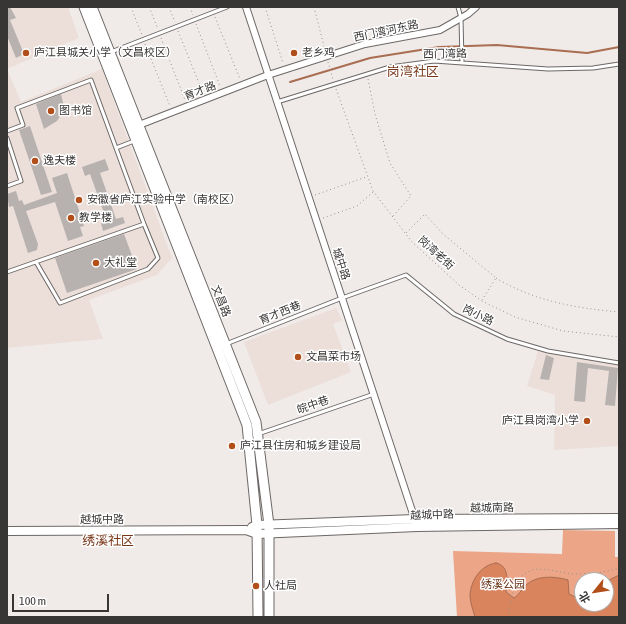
<!DOCTYPE html>
<html>
<head>
<meta charset="utf-8">
<style>
  body { margin:0 }
  #map { position:relative; width:626px; height:624px; overflow:hidden; background:#f0ebe9; font-family:"Asap Condensed","Noto Sans SC",sans-serif }
  canvas { display:block }
  .frame { position:absolute; inset:0; border:8px solid #383635; pointer-events:none }
  .north { position:absolute; left:574px; top:572px; width:40px; height:40px; box-sizing:border-box; background:#fff; border:1px solid #afafae; border-radius:50%; rotate:240deg; font-size:11px; font-weight:700; line-height:16px; text-align:center; color:#383635 }
  .north::after { content:''; display:block; margin:auto; width:14px; height:18px; background:#b24e1a; clip-path:polygon(50% 0,100% 100%,50% 72%,0 100%) }
  .scale { position:absolute; left:12px; top:594px; width:97px; height:18px; box-sizing:border-box; border:2px solid #383635; border-top:0; padding-left:5px; font-size:12px; line-height:14px; white-space:nowrap; color:#383635; -webkit-text-stroke:3px #fff; paint-order:stroke }
</style>
</head>
<body>
<div id="map">
<canvas width="626" height="624"></canvas>
<div class="frame"></div>
<div class="north">北</div>
<div class="scale">100 m</div>
</div>
<script>
const context = document.querySelector('canvas').getContext('2d');
context.lineJoin = 'round';
function fillPath(path, color) { context.fillStyle = color; context.fill(path, 'evenodd'); }
function trace(path, color, width, dash) { context.strokeStyle = color; context.lineWidth = width; context.lineCap = dash ? 'butt' : 'round'; context.setLineDash(dash || []); context.stroke(path); }
function drawText(font, color, halo, rows, align = 'center') {
  context.font = font + ' "Asap Condensed","Noto Sans SC",sans-serif'; context.lineWidth = 3; context.setLineDash([]); context.textBaseline = 'middle'; context.strokeStyle = halo; context.fillStyle = color; for (const [text, x, y, turn = 0] of rows) {
    context.save(); context.translate(x, y); context.rotate((+turn || 0) * Math.PI / 180); context.textAlign = isNaN(turn) ? turn : align; if (halo) context.strokeText(text, 0, 0); context.fillText(text, 0, 0); context.restore();
  }
}
fillPath(new Path2D(`
  M7,7H68L79,38L7,69L21,102L102,69L172,258L157,275L89,300L103,339L7,348Z
  M336,308L342,320L333,324L351,372L268,405L244,342Z
  M538,351L619,365V446L554,450L555,395L527,386Z`), '#ecdfd9');
fillPath(new Path2D(`
  M563,530L615,531V557H619V617H457L453,551L562,554ZM582,580H606V604H582Z`), '#eca587');
const water = new Path2D(`
  M496,563C510,566 507,581 506,592L514,598C519,595 521,590 525,586C536,575 554,576 568,580L569,594L582,600V604H606V595L608,594L606,590L610,587L607,581L619,575V617H475C473,610 470,602 470,595C471,580 481,565 496,563Z`);
fillPath(water, '#da845e');
trace(water, '#a96d52', 1);
trace(new Path2D(`
  M290,82L370,58L439,47L497,45L587,53L619,47`), '#a96d52', 2);
fillPath(new Path2D(`
  M10,7L16,18L10,20L24,54L16,58L7,36V8Z
  M61,94L64,107L61,115L57,121L44,129L36,104Z
  M30,126L52,192L41,195L19,130Z
  M105,159L109,170L100,173L116,219L123,217L125,223L103,231L101,223L107,221L90,174L85,176L82,167Z
  M67,173L84,226L80,227L83,236L68,241L55,202L26,211L38,244L37,250L28,253L13,206L9,207L7,194L16,191L19,201L22,200L24,205L57,193L52,178Z
  M124,234L137,269L67,293L55,258Z
  M546,355L554,358L549,380L540,379Z
  M577,362L618,368L615,406L605,405L609,371L588,368L585,402L574,401Z`), '#b7b2b0');
const service = new Path2D(`
  M458,7L461,18L462,62
  M111,52L227,7
  M277,102L390,67L434,61L548,69L593,68L619,64
  M7,131L23,125L17,108L91,80L116,148L134,141
  M7,138L21,181L7,186
  M36,262L60,303L148,269L158,258L144,224
  M7,272L144,224L116,148
  M226,344L342,298L406,275L454,314L507,339L548,351L619,363
  M258,434L374,394`);
const minor = new Path2D(`
  M246,7L416,523
  M139,125L268,75L365,44L440,30L468,14L476,7`);
const tertiary = new Path2D(`
  M252,527L257,525L415,519L619,518
  M7,531L246,530L257,534L417,527L619,524`);
const secondary = new Path2D(`
  M84,7L247,425L257,525L258,617
  M92,7L256,422L269,525V617`);
trace(service, '#6c6866', 5);
trace(minor, '#6c6866', 8);
trace(tertiary, '#6c6866', 10);
trace(secondary, '#6c6866', 11);
trace(new Path2D(`
  M131,7L142,35
  M149,7L158,29
  M169,7L175,22
  M190,7L193,15
  M265,7L283,63
  M314,7L325,50
  M215,17L240,79
  M196,24L220,86
  M178,31L203,93
  M161,38L185,100
  M145,44L170,106
  M328,62L333,79
  M368,79L375,114L390,163L411,196L393,216
  M336,89L373,191L412,242L459,285L482,301L515,317L563,331L619,337
  M315,195L366,177
  M323,218L357,206L373,192
  M406,233L425,214L443,234L496,278L482,300
  M496,278C534,301 575,308 619,312
  M508,617C510,601 514,574 533,570C545,567 560,573 573,574C587,574 605,573 619,568`), '#93908e', 1, [1, 3]);
trace(service, '#fff', 3);
trace(minor, '#fff', 6);
trace(tertiary, '#fff', 8);
trace(secondary, '#fff', 9);
for (const [x, y, r, color] of [
  [26,53,4,"#b24e1a"],
  [294,53,4,"#b24e1a"],
  [51,111,4,"#b24e1a"],
  [35,161,4,"#b24e1a"],
  [79,200,4,"#b24e1a"],
  [71,218,4,"#b24e1a"],
  [96,263,4,"#b24e1a"],
  [298,357,4,"#b24e1a"],
  [587,421,4,"#b24e1a"],
  [232,446,4,"#b24e1a"],
  [256,586,4,"#b24e1a"]
]) { const dot = new Path2D(); dot.arc(x, y, r, 0, 2 * Math.PI); context.fillStyle = color; context.fill(dot); trace(dot, '#fff', 1.5); }
drawText('11px', '#383635', '#fff', [
  ["西门湾河东路",386,31,-12],
  ["西门湾路",445,54,-1],
  ["育才路",200,91,-21],
  ["岗湾老街",436,253,42],
  ["城中路",341,264,72],
  ["文昌路",221,301,68],
  ["育才西巷",280,313,-22],
  ["岗小路",478,315,26],
  ["皖中巷",313,405,-19],
  ["越城南路",492,508,-1],
  ["越城中路",432,515,-2],
  ["越城中路",102,520]
]);
drawText('11px', '#383635', '#fff', [
  ["庐江县城关小学（文昌校区）",34,53],
  ["老乡鸡",302,53],
  ["图书馆",59,111],
  ["逸夫楼",43,161],
  ["安徽省庐江实验中学（南校区）",87,200],
  ["教学楼",79,218],
  ["大礼堂",104,263],
  ["文昌菜市场",306,357],
  ["庐江县岗湾小学",579,421,"right"],
  ["庐江县住房和城乡建设局",240,446],
  ["人社局",264,586]
], 'left');
drawText('11px', '#632c10', '#fff', [
  ["绣溪公园",503,585]
]);
drawText('13px', '#773617', '#fff', [
  ["岗湾社区",413,72],
  ["绣溪社区",108,541]
]);
</script>
</body>
</html>
